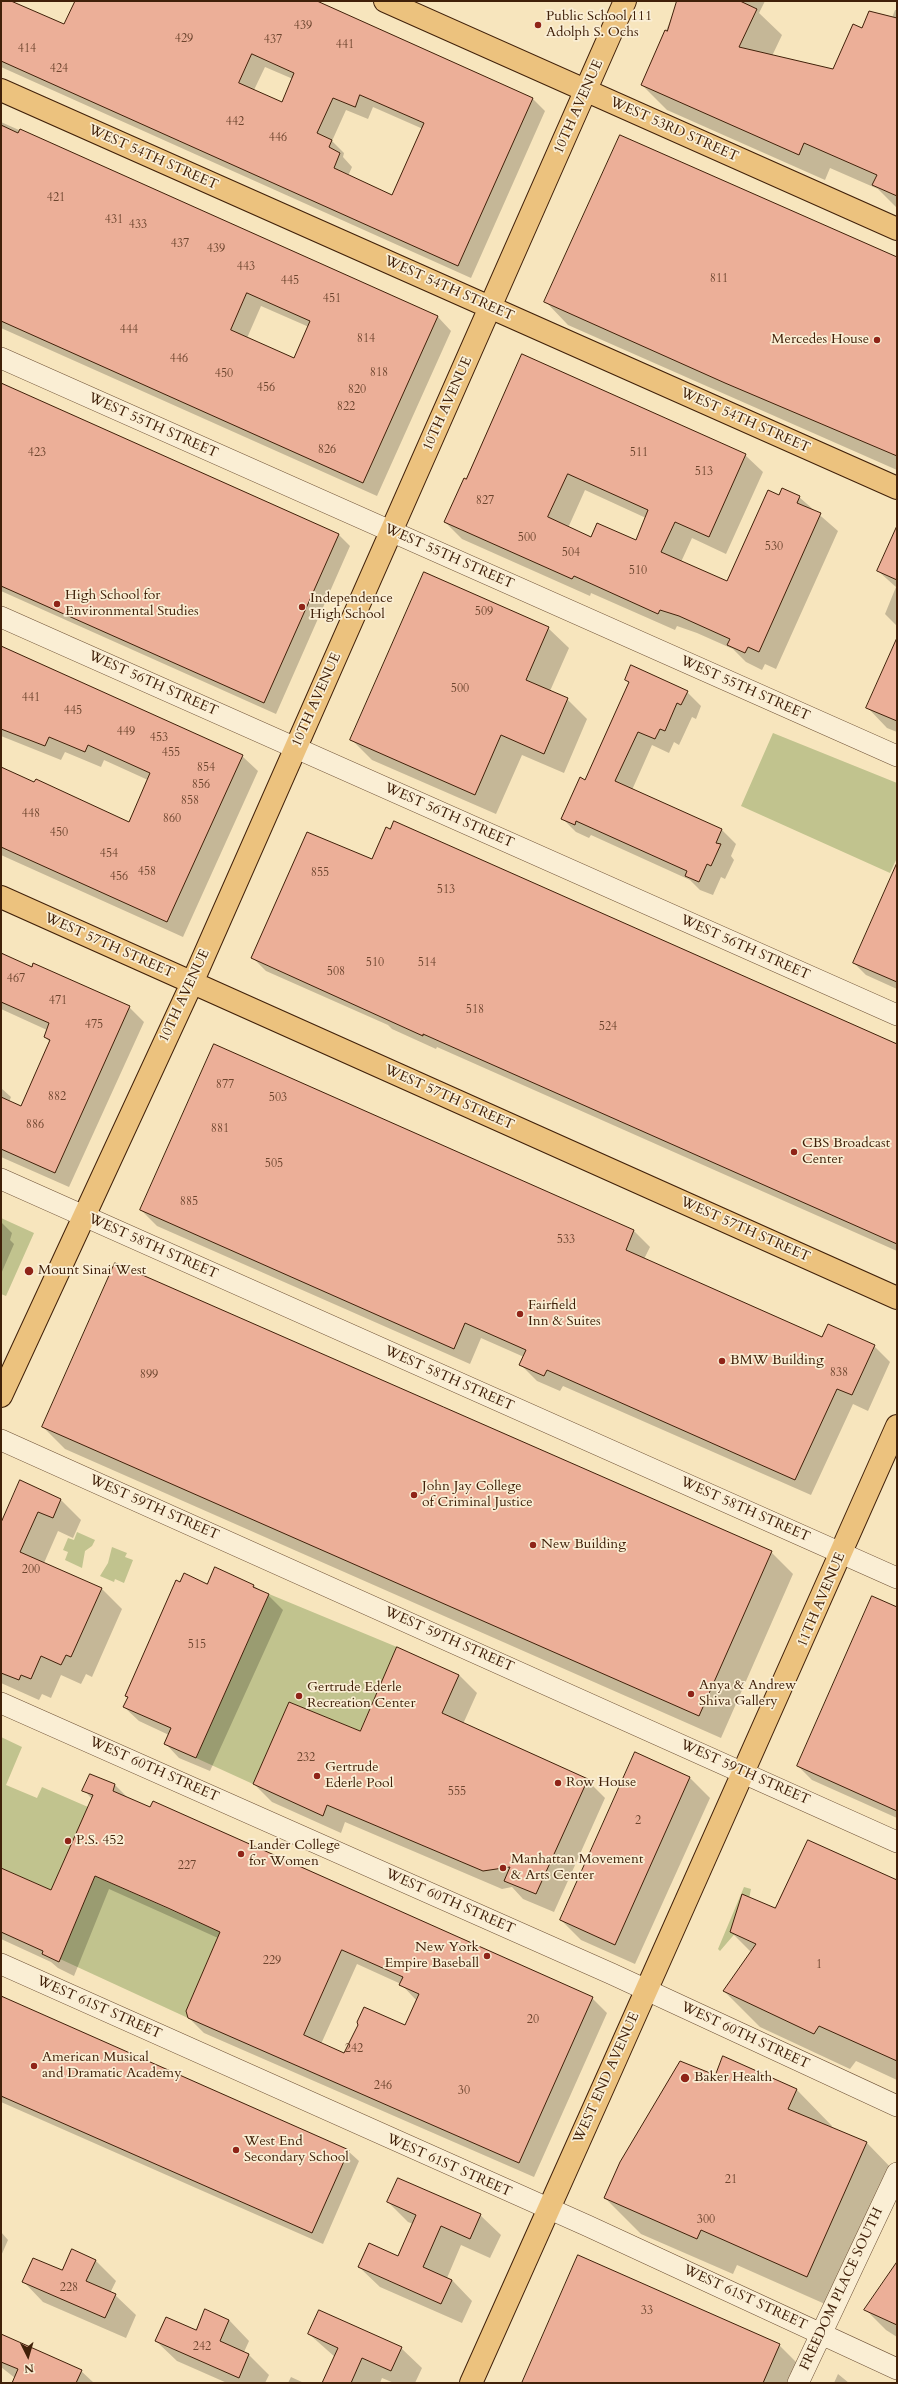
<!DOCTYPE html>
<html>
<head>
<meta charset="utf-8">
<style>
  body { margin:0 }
  #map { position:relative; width:898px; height:2384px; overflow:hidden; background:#f7e5bd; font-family:Cardo,serif }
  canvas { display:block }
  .frame { position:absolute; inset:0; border:2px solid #402009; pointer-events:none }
  .north { position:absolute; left:8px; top:2336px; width:40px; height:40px; -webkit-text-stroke:3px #faeed4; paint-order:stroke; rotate:175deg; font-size:11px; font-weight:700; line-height:16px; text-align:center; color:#402009 }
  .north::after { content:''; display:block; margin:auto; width:14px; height:18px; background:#402009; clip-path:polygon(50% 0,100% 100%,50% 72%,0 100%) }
</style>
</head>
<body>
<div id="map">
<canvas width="898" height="2384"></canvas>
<div class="frame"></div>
<div class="north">N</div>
</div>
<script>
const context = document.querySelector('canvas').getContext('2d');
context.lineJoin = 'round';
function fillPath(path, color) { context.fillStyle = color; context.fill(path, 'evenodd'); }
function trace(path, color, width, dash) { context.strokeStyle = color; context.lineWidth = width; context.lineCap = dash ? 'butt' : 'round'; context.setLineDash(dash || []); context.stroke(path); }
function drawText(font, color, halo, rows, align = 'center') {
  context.font = font + ' Cardo,serif'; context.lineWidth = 3.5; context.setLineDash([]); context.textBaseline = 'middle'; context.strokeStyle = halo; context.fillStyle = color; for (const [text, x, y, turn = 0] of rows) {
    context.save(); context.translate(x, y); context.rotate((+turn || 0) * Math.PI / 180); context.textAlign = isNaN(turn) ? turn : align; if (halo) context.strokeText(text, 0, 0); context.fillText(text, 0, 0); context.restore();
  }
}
fillPath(new Path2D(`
  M773,733L897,783V858L890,873L741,806Z
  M1,1218L34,1233L6,1296L1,1294Z
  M77,1532L95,1540L92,1546L85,1551L82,1568L65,1560L68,1552L63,1550L68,1538L74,1540Z
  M112,1547L127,1553L125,1557L133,1560L124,1583L115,1579L114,1582L100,1576L108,1563Z
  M269,1594L397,1647L360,1731L289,1702L253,1784L196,1758Z
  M1,1737L22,1747L6,1785L37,1798L42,1787L88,1807L51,1890L1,1868Z
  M95,1876L220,1932L186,2011L188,2018L60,1959Z
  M744,1887L751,1889L744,1923L720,1951L718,1949Z`), '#c1c38e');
fillPath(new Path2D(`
  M1,1H11L65,26L76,1H316L533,99L545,111L471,278L1,67ZM265,67L293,79L282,103L254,90ZM373,107L423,129L393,196L348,176L352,167L343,157L344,153L332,141L346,110L368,119Z
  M679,1H765L759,13L782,35L772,56L834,70L862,30L892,18L895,10H897V208L878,189L830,168L825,180L667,110L642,85Z
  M1,122L438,317L451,331L377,496L1,328ZM261,306L309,327L294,359L247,338Z
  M897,259V470L568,325L546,302Z
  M1,385L339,535L350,546L276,714L1,591Z
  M745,455L763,472L726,554L692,538L681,562L727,582L780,496L799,497L838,531L776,669L765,664L762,670L746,662L733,649L697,633L677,626L675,630L591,593L590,596L462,539L445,522L464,480ZM585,490L646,518L637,542L592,538L568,528Z
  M897,529V626L885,614L896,587L878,571Z
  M548,628L569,648L550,691L567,699L587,719L564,773L522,755L496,814L372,760L352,740Z
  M1,646L242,756L258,771L183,937L1,855V768L129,823L148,780L104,760L101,767L65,752L61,760L1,736Z
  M897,666V732L887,728L867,707Z
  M626,679L687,692L701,706L696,719L692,717L679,745L674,742L669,753L652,745L632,790L722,830L736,844L731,856L734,860L725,879L721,877L713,895L700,890L690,880L591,835L589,838L576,832L562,818L585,781L630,683Z
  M372,860L897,1045V1251L437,1047L436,1049L392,1029L388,1025L266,971L253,958Z
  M897,866V989L866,975L854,963Z
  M1,954L129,1007L144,1022L69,1187L1,1157V1088L11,1097L9,1102L21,1107L50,1042L45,1037L47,1030L1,1009Z
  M214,1045L634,1231L650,1247L644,1259L823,1338L874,1346L890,1362L868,1411L853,1404L811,1495L563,1386L560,1391L537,1381L521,1365L524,1357L481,1338L470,1364L157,1226L141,1210Z
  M1,1222L12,1233L10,1240L14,1244L1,1274Z
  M116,1264L771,1552L793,1574L721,1738L65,1449L43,1427Z
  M61,1500L81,1520L73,1538L58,1531L44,1563L102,1589L122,1609L92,1677L86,1674L81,1684L61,1675L51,1698L42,1694L39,1700L1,1683V1525Z
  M215,1569L254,1586L268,1595L283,1610L210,1771L179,1758L165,1743L169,1735L139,1721L124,1707L128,1698L126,1695L208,1585Z
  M897,1609V1818L812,1780L798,1766Z
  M459,1675L477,1693L463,1724L587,1780L605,1798L554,1912L523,1899L512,1887L502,1889L345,1822L341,1833L272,1802L254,1784L360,1732Z
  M636,1754L690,1778L710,1798L635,1964L581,1940L561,1920Z
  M91,1775L115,1785L128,1798L592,1998L607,2013L534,2177L204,2033L189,2018L218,1938L109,1889L74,1976L58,1968L51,1962L1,1939V1870L52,1892L92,1799L84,1790ZM357,1964L401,1984L417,2001L406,2027L344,2054L321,2044Z
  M897,1881V2080L856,2061L850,2069L760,2027L724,1991L751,1952L731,1932L776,1910Z
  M1,1997L348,2151L359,2161L323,2244L1,2102Z
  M715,2077L797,2090L832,2126L831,2128L867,2143L897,2174V2191L843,2312L737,2265L733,2274L641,2234L605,2198Z
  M388,2202L480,2215L501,2235L490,2258L461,2245L447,2278L452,2280L472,2301L462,2323L380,2287L359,2267L399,2257L413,2224L408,2222Z
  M1,2232L8,2240L1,2256Z
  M96,2261L116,2281L110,2293L115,2295L136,2315L126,2338L43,2302L23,2281Z
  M897,2263V2337L886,2330L866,2310Z
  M206,2310L229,2320L249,2341L244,2352L249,2355L269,2375L265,2383H227L177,2361L156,2341L196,2331Z
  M309,2334L401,2348L422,2368L415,2383H394L382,2378L380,2383H323L335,2357Z
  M1,2335L81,2371L94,2383H13L15,2378L1,2367Z
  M779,2345L807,2373L802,2383H523Z
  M838,2374L849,2383H834Z
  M291,2377L304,2383H288Z`), '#0003');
const building = new Path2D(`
  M1,1H11L64,24L75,1H317L533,98L458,266L1,61ZM252,54L294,73L282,102L239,83ZM360,95L424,123L392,195L334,168L340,153L329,147L332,140L317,133L333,98L355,107Z
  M677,1H740L757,9L739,47L833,69L853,24L862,28L869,11L897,18V196L872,185L877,175L804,143L799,155L641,85L665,30L667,31Z
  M1,125L18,133L20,129L438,316L363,483L1,321ZM247,293L310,321L294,358L231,330Z
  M620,135L897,257V456L725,383L544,302Z
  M522,354L746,454L709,537L675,522L661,552L727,581L768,490L779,495L782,488L800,496L797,503L821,513L759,652L748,647L745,653L727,645L730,639L679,616L660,610L658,614L574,576L572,579L444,522L464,478L466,479ZM568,474L648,510L636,540L597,523L591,537L548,517Z
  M1,383L339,534L264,703L1,586Z
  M897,526V580L877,571Z
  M424,572L549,627L526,680L568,698L544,754L501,735L475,795L350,740Z
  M897,638V721L866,708Z
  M1,646L243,755L167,922L1,847V767L34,782L36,779L129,822L150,773L88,745L85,752L49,737L45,746L1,729Z
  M631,665L688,691L681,705L677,703L665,731L660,729L655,739L638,732L615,781L722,829L716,843L721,844L711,866L707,864L699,882L685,876L687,871L576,821L575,825L561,819L580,777L585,780L629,682L625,680Z
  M394,821L897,1044V1244L423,1034V1036L251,958L307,832L372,859L386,827L390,829Z
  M897,863V982L853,963Z
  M1,953L32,967L33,963L130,1006L55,1173L1,1149V1097L21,1106L50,1040L44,1037L49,1023L1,1002Z
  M214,1044L634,1230L626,1250L822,1337L828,1324L875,1345L852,1395L837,1389L795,1480L547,1370L544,1376L519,1365L526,1350L465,1323L454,1349L140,1210Z
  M115,1263L772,1551L699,1716L42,1427Z
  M20,1480L61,1499L53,1518L38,1512L20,1552L102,1588L71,1657L66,1655L61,1665L41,1656L31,1679L21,1675L19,1680L1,1673V1523Z
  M215,1567L254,1585L253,1587L269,1594L196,1758L164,1744L171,1728L123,1707L128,1697L125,1696L176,1580L180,1582L184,1573L207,1584Z
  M872,1596L897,1607V1811L797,1766Z
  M397,1647L459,1675L442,1713L588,1779L536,1894L504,1881L510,1867L483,1871L327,1805L323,1816L253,1784L289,1702L360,1731Z
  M635,1752L690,1777L615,1945L560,1920Z
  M90,1774L115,1784L113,1791L150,1807L153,1801L593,1997L519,2163L188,2018L186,2011L220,1932L168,1908L95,1876L59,1962L42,1954L43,1951L1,1932V1868L51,1890L93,1795L82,1791ZM342,1950L403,1977L399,1985L419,1994L405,2025L364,2007L357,2022L358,2025L344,2053L304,2035Z
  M808,1840L897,1880V2061L819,2026L814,2034L723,1991L756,1944L730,1932L742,1894L775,1908Z
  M1,1996L349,2150L312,2233L1,2096Z
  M723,2056L797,2089L788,2109L867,2142L807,2277L701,2230L697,2239L604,2198L620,2162L680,2061L715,2075Z
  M398,2178L481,2214L470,2239L441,2226L423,2267L452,2280L441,2304L358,2267L369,2243L398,2256L416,2215L387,2202Z
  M72,2249L96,2260L86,2281L116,2294L105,2318L22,2282L33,2258L62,2270Z
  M578,2255L780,2344L763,2383H522Z
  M897,2262V2325L864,2310Z
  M205,2309L229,2320L220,2341L249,2354L239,2378L155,2341L166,2317L196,2330Z
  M319,2310L402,2347L391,2371L362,2358L351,2383H322L338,2348L308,2334Z
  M1,2334L82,2370L76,2383H12L18,2369L1,2362Z`);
fillPath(building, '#ecaf98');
trace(building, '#402009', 1);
const minor = new Path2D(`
  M1,358L897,756
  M1,617L897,1015
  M1,1179L897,1578
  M1,1440L897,1842
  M1,1703L612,1974L897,2106
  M1,1964L588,2226L897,2369
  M798,2383L897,2173`);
const major = new Path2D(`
  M385,1L897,229
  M1,90L897,488
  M1,897L897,1298
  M1,1396L192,983L625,1
  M471,2383C613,2064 757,1746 897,1426`);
trace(minor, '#6e5136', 22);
trace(major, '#402009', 24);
trace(minor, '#faeed4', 21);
trace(major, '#ecc27e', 22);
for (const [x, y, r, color] of [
  [538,25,4,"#8f2418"],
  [877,340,4,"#8f2418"],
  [57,604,4,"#8f2418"],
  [302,607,4,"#8f2418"],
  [794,1152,4,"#8f2418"],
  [29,1271,5,"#8f2418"],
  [520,1314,4,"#8f2418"],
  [722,1361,4,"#8f2418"],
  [414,1495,4,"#8f2418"],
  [533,1545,4,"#8f2418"],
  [691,1694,4,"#8f2418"],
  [299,1696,4,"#8f2418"],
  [317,1776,4,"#8f2418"],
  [558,1783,4,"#8f2418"],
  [68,1841,4,"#8f2418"],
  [241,1854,4,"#8f2418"],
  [503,1868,4,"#8f2418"],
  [487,1956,4,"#8f2418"],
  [34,2066,4,"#8f2418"],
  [685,2078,5,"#8f2418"],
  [236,2150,4,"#8f2418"]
]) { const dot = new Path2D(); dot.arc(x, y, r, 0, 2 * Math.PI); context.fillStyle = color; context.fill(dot); trace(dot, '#faeed4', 1.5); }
drawText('12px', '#6b442d', null, [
  ["439",303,26],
  ["429",184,39],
  ["437",273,40],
  ["441",345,45],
  ["414",27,49],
  ["424",59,69],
  ["442",235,122],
  ["446",278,138],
  ["421",56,198],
  ["431",114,220],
  ["433",138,225],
  ["437",180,244],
  ["439",216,249],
  ["443",246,267],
  ["811",719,279],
  ["445",290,281],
  ["451",332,299],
  ["444",129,330],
  ["814",366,339],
  ["446",179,359],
  ["818",379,373],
  ["450",224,374],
  ["456",266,388],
  ["820",357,390],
  ["822",346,407],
  ["826",327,450],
  ["423",37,453],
  ["511",639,453],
  ["513",704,472],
  ["827",485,501],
  ["500",527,538],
  ["530",774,547],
  ["504",571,553],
  ["510",638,571],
  ["509",484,612],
  ["500",460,689],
  ["441",31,698],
  ["445",73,711],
  ["449",126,732],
  ["453",159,738],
  ["455",171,753],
  ["854",206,768],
  ["856",201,785],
  ["858",190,801],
  ["448",31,814],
  ["860",172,819],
  ["450",59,833],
  ["454",109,854],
  ["458",147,872],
  ["855",320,873],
  ["456",119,877],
  ["513",446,890],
  ["510",375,963],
  ["514",427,963],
  ["508",336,972],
  ["467",16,979],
  ["471",58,1001],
  ["518",475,1010],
  ["475",94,1025],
  ["524",608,1027],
  ["877",225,1085],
  ["882",57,1097],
  ["503",278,1098],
  ["886",35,1125],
  ["881",220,1129],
  ["505",274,1164],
  ["885",189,1202],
  ["533",566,1240],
  ["838",839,1373],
  ["899",149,1375],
  ["200",31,1570],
  ["515",197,1645],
  ["232",306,1758],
  ["555",457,1792],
  ["2",638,1821],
  ["227",187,1866],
  ["229",272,1961],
  ["1",819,1965],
  ["20",533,2020],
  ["242",354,2049],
  ["246",383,2086],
  ["30",464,2091],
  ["21",731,2180],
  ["300",706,2220],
  ["228",69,2288],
  ["33",647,2311],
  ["242",202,2347]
]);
drawText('14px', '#402009', '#faeed4', [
  ["Public School 111",546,17],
  ["Adolph S. Ochs",546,33],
  ["Mercedes House",869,340,"right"],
  ["High School for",65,596],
  ["Environmental Studies",65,612],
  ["Independence",310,599],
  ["High School",310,615],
  ["CBS Broadcast",802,1144],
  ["Center",802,1160],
  ["Mount Sinai West",38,1271],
  ["Fairfield",528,1306],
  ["Inn & Suites",528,1322],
  ["BMW Building",730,1361],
  ["John Jay College",422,1487],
  ["of Criminal Justice",422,1503],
  ["New Building",541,1545],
  ["Anya & Andrew",699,1686],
  ["Shiva Gallery",699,1702],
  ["Gertrude Ederle",307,1688],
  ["Recreation Center",307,1704],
  ["Gertrude",325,1768],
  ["Ederle Pool",325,1784],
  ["Row House",566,1783],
  ["P.S. 452",76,1841],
  ["Lander College",249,1846],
  ["for Women",249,1862],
  ["Manhattan Movement",511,1860],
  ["& Arts Center",511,1876],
  ["New York",479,1948,"right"],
  ["Empire Baseball",479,1964,"right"],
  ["American Musical",42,2058],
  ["and Dramatic Academy",42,2074],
  ["Baker Health",694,2078],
  ["West End",244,2142],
  ["Secondary School",244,2158]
], 'left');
drawText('14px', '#402009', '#faeed4', [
  ["10TH AVENUE",579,107,-66],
  ["WEST 53RD STREET",674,130,24],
  ["WEST 54TH STREET",153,158,24],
  ["WEST 54TH STREET",449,289,24],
  ["10TH AVENUE",448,404,-66],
  ["WEST 54TH STREET",745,421,24],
  ["WEST 55TH STREET",153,426,24],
  ["WEST 55TH STREET",449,557,24],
  ["WEST 56TH STREET",153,684,24],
  ["WEST 55TH STREET",745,689,24],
  ["10TH AVENUE",317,700,-66],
  ["WEST 56TH STREET",449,816,24],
  ["WEST 57TH STREET",109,946,24],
  ["WEST 56TH STREET",745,948,24],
  ["10TH AVENUE",185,996,-65],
  ["WEST 57TH STREET",449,1098,24],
  ["WEST 57TH STREET",745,1230,24],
  ["WEST 58TH STREET",153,1247,24],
  ["WEST 58TH STREET",449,1379,24],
  ["WEST 59TH STREET",154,1508,24],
  ["WEST 58TH STREET",745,1510,24],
  ["11TH AVENUE",822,1600,-67],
  ["WEST 59TH STREET",449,1640,24],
  ["WEST 60TH STREET",154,1770,24],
  ["WEST 59TH STREET",745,1773,24],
  ["WEST 60TH STREET",450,1902,24],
  ["WEST 61ST STREET",99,2008,24],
  ["WEST 60TH STREET",745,2036,25],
  ["WEST END AVENUE",607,2078,-66],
  ["WEST 61ST STREET",449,2166,24],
  ["FREEDOM PLACE SOUTH",842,2289,-65],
  ["WEST 61ST STREET",745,2298,25]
]);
</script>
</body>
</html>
